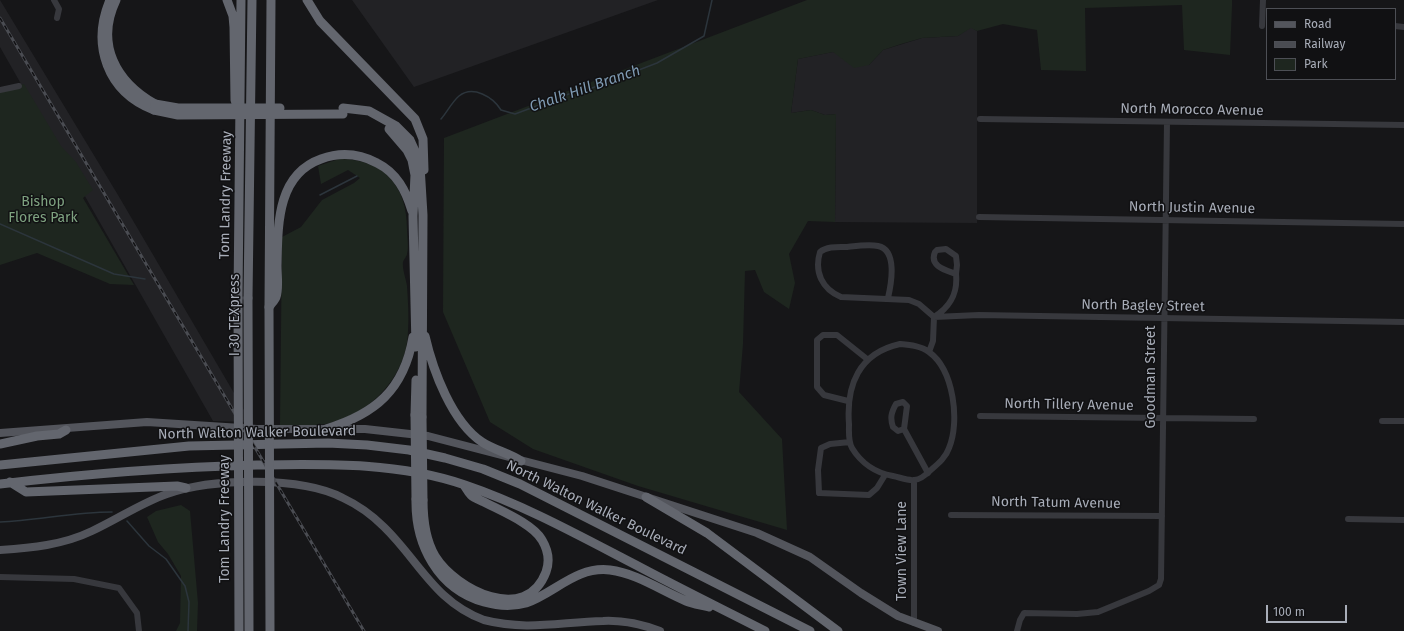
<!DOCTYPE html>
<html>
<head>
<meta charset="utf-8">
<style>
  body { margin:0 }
  #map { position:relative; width:1404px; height:631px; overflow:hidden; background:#161618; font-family:"Fira Sans",sans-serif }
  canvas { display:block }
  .legend { position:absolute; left:1266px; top:8px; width:130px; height:72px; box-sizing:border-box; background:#111113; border:1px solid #4d4f55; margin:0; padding:5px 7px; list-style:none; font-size:12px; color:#a8adb8 }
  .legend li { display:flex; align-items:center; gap:8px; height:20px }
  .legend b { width:20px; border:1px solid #4d4f55 }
  .scale { position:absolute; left:1266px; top:605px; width:81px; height:18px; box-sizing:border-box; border:2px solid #a8adb8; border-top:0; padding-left:5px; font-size:12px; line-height:14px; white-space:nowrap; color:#a8adb8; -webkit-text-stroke:3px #111113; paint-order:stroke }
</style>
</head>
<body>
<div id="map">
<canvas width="1404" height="631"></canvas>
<ul class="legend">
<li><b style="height:5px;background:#53555c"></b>Road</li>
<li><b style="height:5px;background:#4a4c52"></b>Railway</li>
<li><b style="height:11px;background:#1e261f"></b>Park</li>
</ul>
<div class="scale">100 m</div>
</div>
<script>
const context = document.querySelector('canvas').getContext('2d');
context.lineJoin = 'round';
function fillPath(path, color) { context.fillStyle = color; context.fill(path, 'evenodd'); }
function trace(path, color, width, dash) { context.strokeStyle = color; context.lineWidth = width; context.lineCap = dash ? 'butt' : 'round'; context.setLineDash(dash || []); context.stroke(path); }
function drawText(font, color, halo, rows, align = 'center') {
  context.font = font + ' "Fira Sans",sans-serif'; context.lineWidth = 3; context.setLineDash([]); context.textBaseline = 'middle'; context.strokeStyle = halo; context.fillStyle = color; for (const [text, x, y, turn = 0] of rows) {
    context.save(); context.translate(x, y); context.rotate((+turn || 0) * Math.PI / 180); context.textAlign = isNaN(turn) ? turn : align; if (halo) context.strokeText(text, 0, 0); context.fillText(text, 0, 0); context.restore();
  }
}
fillPath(new Path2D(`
  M0,0L118,195L251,422L213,421L0,47Z
  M352,0H658L414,87Z
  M971,27L977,31V223L835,222L836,114L825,115L811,110L791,113L798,59L833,52L869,65L883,50L922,38L958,36Z`), '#222225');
fillPath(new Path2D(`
  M807,0H1232V6L1230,55L1184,50L1182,5L1085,8L1086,71L1041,70L1037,30L1003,24L977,31L971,28L958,36L922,38L901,44L883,50L869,65L854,68L833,52L798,59L791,113L811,110L825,115L836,114L835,222L808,221L789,254L795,283L789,309L764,292L755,270L745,271L743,344L739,392L782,439L787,530L638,486L533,449L490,422L443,312L444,138Z
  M24,84L61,146L76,162L93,190L83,198L134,285L110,284L37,253L0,265V90Z
  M339,159C384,159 407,186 407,229C407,237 409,247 407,254C407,256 404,259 403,262C402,269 406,279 407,286C408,301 409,316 408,331C407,377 369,416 325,424C311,426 295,425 280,425L282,237L301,227L322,200L354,183L360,178L348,170L321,184L318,166Z
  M181,505L190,511L198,603L197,631H176L180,623L181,576L168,554L158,542L147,517L156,511Z`), '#1e261f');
trace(new Path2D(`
  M441,119C447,112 452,102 459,96C473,85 493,97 501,110L515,114L577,91L592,88L657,63L704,36L712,0
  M320,195L357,176
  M0,224L114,274L145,279
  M127,521L149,546L166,559L185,586L189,602L188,631
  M0,522C38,520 75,512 112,512`), '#2c353c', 1.5);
trace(new Path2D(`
  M54,0L59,9L57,18
  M1262,26L1263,0
  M1395,26L1404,27
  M0,90L19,86
  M980,119L1404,125
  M979,217L1404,224
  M946,249L956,256L957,265L956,274C945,270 929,266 935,252L937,250Z
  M888,298C891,285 898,250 878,246C869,244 856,246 847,247C838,247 827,246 820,252C814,272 822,289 841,297L909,300L919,304L934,317L979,315L1404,322
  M900,344C910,345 921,346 929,352C954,370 960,422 949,448C946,457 939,463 932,469C928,473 920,480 914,480C908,481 899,477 893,476C876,473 861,463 852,448C848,441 849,432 849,424C846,385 859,353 900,344Z
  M929,352L933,341L934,317C950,307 958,294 956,274
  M848,401L824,395L817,387V340L823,335H837L867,359
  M980,416L1254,419
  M1382,421H1404
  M904,429L898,431L893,427C890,418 891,413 896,404L903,402L907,406L904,429L928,473
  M850,442L830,444L821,448L818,470L819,493L869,495L877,488L885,475
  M951,515L1162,516
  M1348,519L1404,520
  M0,577L74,579L119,588L137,613L139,631
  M914,623V480
  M1017,631L1020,620L1024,613L1077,614L1098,612L1149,591L1159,585L1161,579L1167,122`), '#37383d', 6);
trace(new Path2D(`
  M0,433L147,422L257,429H365L428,436L582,476L757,533L810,557L861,593L898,616L938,631
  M0,550C31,548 63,545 92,531C118,519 141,503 167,494C211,478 301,476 343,498C358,505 372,515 384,527C419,561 435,602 484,620C527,631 560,622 603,621C623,620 641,624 660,631`), '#53555c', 8);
trace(new Path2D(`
  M110,0C91,45 107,92 154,110
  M116,0C95,44 116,82 155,104
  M227,0L233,16L234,27L235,100L239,113
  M307,0L320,21L415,119L423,139L424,170
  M343,108L369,111L396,126L410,140L415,151L420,166L423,215L422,417
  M389,129L407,150L412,160L415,175L413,216L416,347
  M238,298L241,0
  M248,298L252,0
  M269,307L271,0
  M269,307C271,304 275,300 276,297C279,289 277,275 277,266C278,227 276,175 321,159C340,152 360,154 377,163C397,173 406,191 412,211
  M425,336C433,371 452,422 482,442C494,450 509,453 521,461
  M415,415L416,380
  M326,429C375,414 404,390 413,337
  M0,444L37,436L59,434L66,430
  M0,465L189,446L328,443L367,445L409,450L445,458L483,469L520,484L810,631
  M10,482L26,492L177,486L186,488
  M0,484C85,474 172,467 257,465C327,464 398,462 465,485C524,505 580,536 636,565C679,588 722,609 765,631
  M646,497L707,533L838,631
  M416,499C415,545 438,589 484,602C498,606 512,607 526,603C555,593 576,566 610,570C636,573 662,591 686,601C693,604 702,605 709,607
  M423,500C423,520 425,539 435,556C456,590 526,625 546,572C550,561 548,550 542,540C533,524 501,511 484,502C480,500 474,498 471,495C468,492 466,488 464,485`), '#63666e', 9);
const rail = new Path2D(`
  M0,18L364,631`);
trace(rail, '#4a4c52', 3);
trace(rail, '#111113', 1.5, [4.5]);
trace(new Path2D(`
  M155,104L178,108H280
  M154,110L178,115L343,114
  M238,298L239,631
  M248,298L249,631
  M269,307L270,631
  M415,415L416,499
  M422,417L423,500`), '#63666e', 9);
drawText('14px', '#a8adb8', '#111113', [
  ["North Morocco Avenue",1192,110,1],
  ["Tom Landry Freeway",226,195,-89],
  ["North Justin Avenue",1192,208,1],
  ["North Bagley Street",1143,306,1],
  ["I 30 TEXpress",235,315,-90],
  ["Goodman Street",1151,377,-90],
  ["North Tillery Avenue",1069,405,1],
  ["North Walton Walker Boulevard",257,433,-1],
  ["North Tatum Avenue",1056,503,1],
  ["North Walton Walker Boulevard",596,508,26],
  ["Tom Landry Freeway",225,519,-90],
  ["Town View Lane",902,551,-90]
]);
drawText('14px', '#7fa381', '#111113', [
  ["Bishop",43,202],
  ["Flores Park",43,218]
]);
drawText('italic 15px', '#7f9bb3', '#111113', [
  ["Chalk Hill Branch",585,89,-19]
]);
</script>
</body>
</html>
